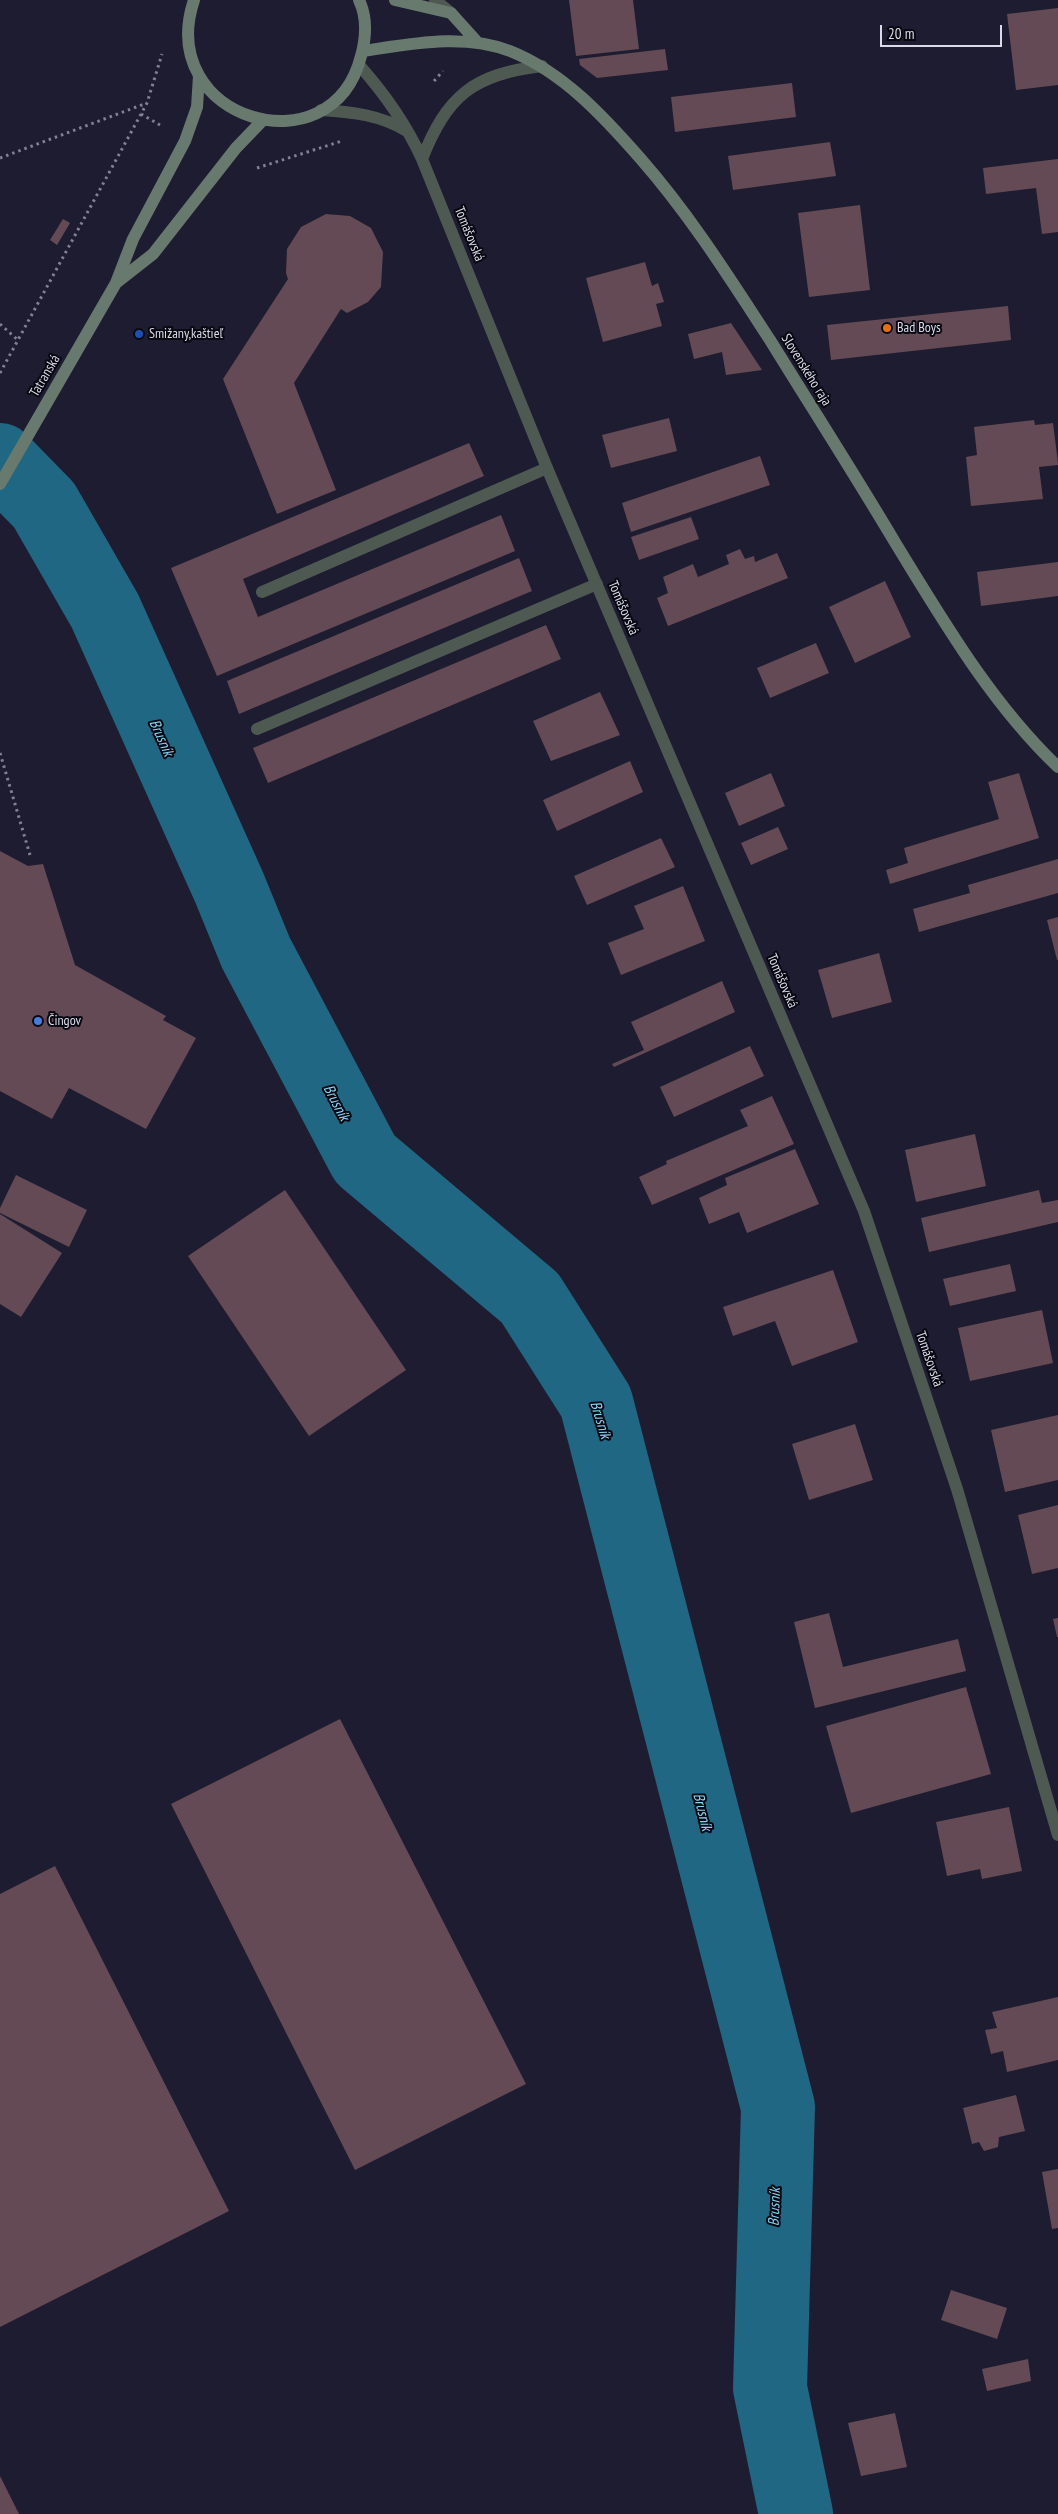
<!DOCTYPE html>
<html>
<head>
<meta charset="utf-8">
<style>
  body { margin:0 }
  #map { position:relative; width:1058px; height:2514px; overflow:hidden; background:#1e1c31; font-family:"PT Sans Narrow",sans-serif }
  canvas { display:block }
  .scale { position:absolute; left:880px; top:25px; width:122px; height:22px; box-sizing:border-box; border:2px solid #dbdae9; border-top:0; padding-left:6px; font-size:15px; line-height:18px; white-space:nowrap; color:#dbdae9; -webkit-text-stroke:4px #080811; paint-order:stroke }
</style>
</head>
<body>
<div id="map">
<canvas width="1058" height="2514"></canvas>
<div class="scale">20 m</div>
</div>
<script>
const context = document.querySelector('canvas').getContext('2d');
context.lineJoin = 'round';
function trace(path, color, width, dash) { context.strokeStyle = color; context.lineWidth = width; context.lineCap = dash ? 'butt' : 'round'; context.setLineDash(dash || []); context.stroke(path); }
function fillPath(path, color) { context.fillStyle = color; context.fill(path, 'evenodd'); }
function drawText(font, color, halo, rows, align = 'center') {
  context.font = font + ' "PT Sans Narrow",sans-serif'; context.lineWidth = 4; context.setLineDash([]); context.textBaseline = 'middle'; context.strokeStyle = halo; context.fillStyle = color; for (const [text, x, y, turn = 0] of rows) {
    context.save(); context.translate(x, y); context.rotate((+turn || 0) * Math.PI / 180); context.textAlign = isNaN(turn) ? turn : align; if (halo) context.strokeText(text, 0, 0); context.fillText(text, 0, 0); context.restore();
  }
}
trace(new Path2D(`
  M0,460L44,505L105,611L229,887L256,953L365,1159L530,1298L596,1402L778,2107L770,2388L796,2514`), '#1f6782', 74);
fillPath(new Path2D(`
  M569,0H633L639,49L576,56Z
  M1058,8V85L1016,90L1007,14Z
  M665,49L668,70L597,78L580,65L579,59Z
  M792,83L796,117L675,132L671,97Z
  M830,142L836,176L733,190L728,156Z
  M1058,159V232L1042,234L1036,188L986,194L983,168Z
  M860,205L870,290L809,297L798,213Z
  M326,214L350,216L371,228L383,252L381,287L368,302L347,313L341,309L294,383L336,490L277,514L223,379L288,279L286,273L287,249L301,227Z
  M63,219L70,223L57,245L50,240Z
  M645,262L652,286L658,283L664,302L656,304L662,326L603,342L586,278Z
  M1008,306L1011,340L831,360L827,325Z
  M731,323L762,370L726,375L722,352L694,359L688,334Z
  M669,418L677,451L611,468L602,435Z
  M1034,420L1035,425L1053,423L1058,463V465L1039,467L1043,499L971,506L966,457L977,455L974,427Z
  M469,443L484,476L243,579L258,617L501,515L515,551L217,676L171,568Z
  M760,456L770,485L631,532L622,503Z
  M691,517L699,539L639,560L631,537Z
  M740,549L745,559L754,556L755,562L777,553L788,578L668,626L657,598L668,593L663,577L693,564L698,577L729,564L726,555Z
  M519,558L532,591L239,714L227,681Z
  M1058,562V596L981,606L977,572Z
  M885,581L911,637L855,663L829,607Z
  M546,625L561,659L268,783L253,748Z
  M816,643L829,673L770,698L757,668Z
  M600,692L620,735L551,761L533,721Z
  M630,761L643,792L557,831L543,800Z
  M771,773L785,806L739,826L725,793Z
  M1019,773L1039,838L890,884L886,870L908,863L904,848L999,819L988,782Z
  M778,827L788,849L751,865L741,843Z
  M661,838L675,867L587,905L574,876Z
  M0,851L28,866L43,864L75,965L166,1016L163,1020L196,1038L146,1129L69,1088L52,1119L0,1091Z
  M1058,859V893L919,932L913,909L970,893L968,885Z
  M683,886L705,941L621,975L608,943L644,929L634,906Z
  M1058,917V960H1057L1047,920Z
  M879,953L892,1002L832,1018L818,970Z
  M722,981L735,1012L614,1067L612,1064L644,1050L631,1022Z
  M750,1046L764,1076L674,1117L660,1087Z
  M772,1096L794,1144L652,1205L639,1177L667,1164L666,1161L748,1126L740,1110Z
  M975,1134L986,1186L916,1202L905,1150Z
  M795,1149L819,1204L747,1233L739,1212L709,1224L699,1198L727,1185L725,1178Z
  M16,1175L87,1210L69,1247L0,1213V1208Z
  M285,1190L406,1370L309,1436L188,1256Z
  M1039,1190L1042,1203L1058,1200V1222L929,1252L921,1218Z
  M0,1214L62,1253L21,1317L0,1304Z
  M1010,1264L1016,1291L950,1306L943,1279Z
  M833,1270L858,1342L792,1366L775,1321L733,1336L723,1307Z
  M1042,1310L1053,1363L970,1381L958,1328Z
  M1058,1415V1480L1005,1492L991,1430Z
  M855,1424L873,1480L809,1500L792,1444Z
  M1058,1505V1568L1032,1574L1018,1515Z
  M829,1613L843,1667L958,1639L966,1671L815,1708L794,1622Z
  M1058,1618V1637H1057L1053,1619Z
  M966,1687L991,1774L851,1813L826,1726Z
  M340,1719L526,2084L355,2170L171,1804Z
  M1009,1807L1022,1871L982,1879L980,1869L947,1876L936,1822Z
  M55,1866L229,2211L0,2327V1894Z
  M1058,1997V2060L1007,2072L1003,2051L991,2054L985,2030L997,2028L992,2012Z
  M1016,2095L1025,2131L999,2137L998,2147L984,2151L979,2142L972,2144L963,2108Z
  M1058,2169V2228L1052,2229L1042,2172Z
  M951,2290L1007,2308L997,2339L941,2320Z
  M1028,2359L1031,2381L987,2391L982,2369Z
  M895,2413L907,2467L861,2476L848,2423Z
  M0,2476L19,2514H0Z`), '#644a54');
trace(new Path2D(`
  M434,81L443,71
  M141,114L160,125
  M0,158L147,103
  M257,168L342,141
  M0,324L19,341
  M0,373L147,103L162,54
  M0,753L30,855`), '#828193', 3, [2.5, 4]);
trace(new Path2D(`
  M435,0L451,13
  M262,592L547,468
  M257,729L597,584`), '#4e5952', 12);
trace(new Path2D(`
  M359,65C385,94 406,124 422,159L547,468L864,1211L957,1489L1058,1835
  M321,110C353,112 380,115 407,131
  M422,159C447,96 473,74 542,66`), '#4e5952', 12);
trace(new Path2D(`
  M194,0C154,120 332,172 361,56C366,38 367,17 359,0
  M395,0L451,13L478,43
  M363,51C411,44 463,33 510,51C563,72 604,117 640,158C690,215 729,277 770,340C812,408 855,475 896,544C944,622 991,703 1058,767
  M116,283L153,254L236,148L262,121
  M0,484L116,283L133,239L185,141L197,107L199,76`), '#68796e', 12);
for (const [x, y, r, color] of [
  [887,328,5,"#e8710a"],
  [139,334,5,"#1a4fb4"],
  [38,1021,5,"#3f7fe0"]
]) { const dot = new Path2D(); dot.arc(x, y, r, 0, 2 * Math.PI); context.fillStyle = color; context.fill(dot); trace(dot, '#080811', 2); }
drawText('14px', '#dbdae9', '#080811', [
  ["Tomášovská",469,234,68],
  ["Slovenského raja",806,370,58],
  ["Tatranská",45,376,-60],
  ["Tomášovská",623,608,67],
  ["Tomášovská",782,981,67],
  ["Tomášovská",929,1359,71]
]);
drawText('14px', '#dbdae9', '#080811', [
  ["Bad Boys",897,328],
  ["Smižany,kaštieľ",149,334],
  ["Čingov",48,1021]
], 'left');
drawText('italic 15px', '#88d4f5', '#080811', [
  ["Brusník",161,738,66],
  ["Brusník",336,1103,62],
  ["Brusník",600,1420,73],
  ["Brusník",702,1812,76],
  ["Brusník",775,2207,-88]
]);
</script>
</body>
</html>
